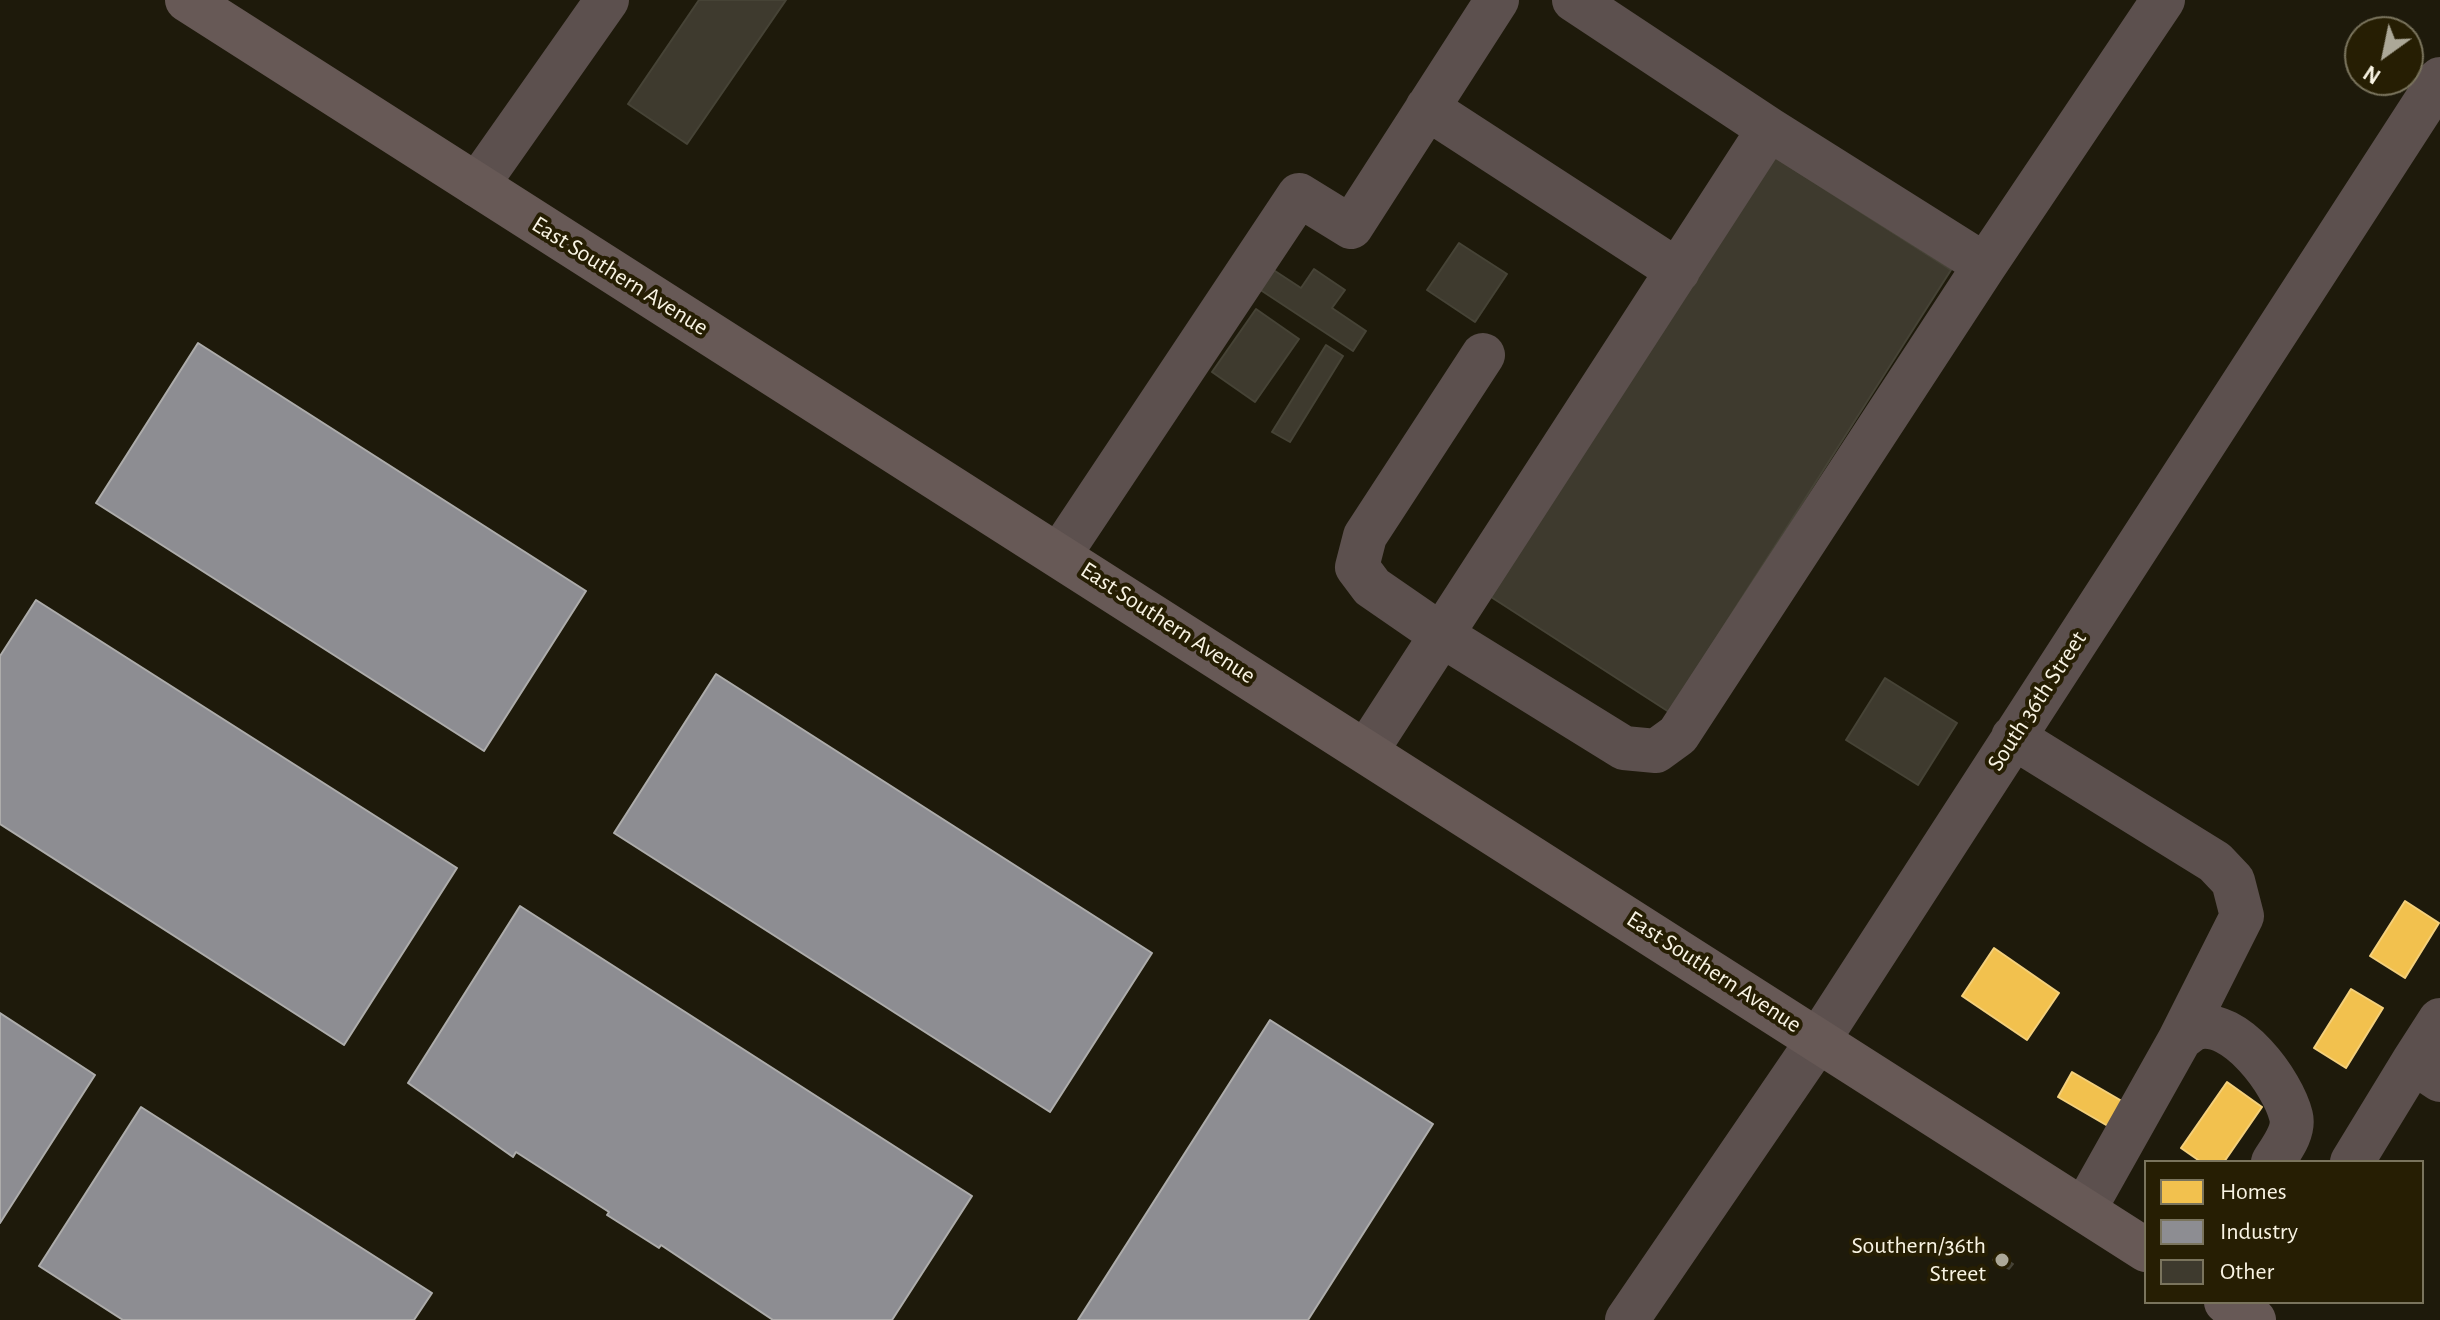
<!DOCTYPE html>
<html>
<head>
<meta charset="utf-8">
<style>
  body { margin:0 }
  #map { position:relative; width:2440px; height:1320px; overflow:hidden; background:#1e1a0b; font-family:"Alegreya Sans",sans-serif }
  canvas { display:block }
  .legend { position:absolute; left:2144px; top:1160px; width:280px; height:144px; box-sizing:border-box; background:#261e03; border:2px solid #7a745d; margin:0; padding:10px 14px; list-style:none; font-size:24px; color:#f9f4e4 }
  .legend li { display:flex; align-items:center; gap:16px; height:40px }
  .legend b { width:40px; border:2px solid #7a745d }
  .north { position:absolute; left:2344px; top:16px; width:80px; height:80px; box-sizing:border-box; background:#261e03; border:2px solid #7a745d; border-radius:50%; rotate:213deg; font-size:22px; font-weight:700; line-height:32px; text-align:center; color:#f9f4e4 }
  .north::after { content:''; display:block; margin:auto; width:28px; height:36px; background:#aca898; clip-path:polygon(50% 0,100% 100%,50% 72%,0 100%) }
</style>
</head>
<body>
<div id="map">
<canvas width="2440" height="1320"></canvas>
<ul class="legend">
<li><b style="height:22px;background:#f2c14e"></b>Homes</li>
<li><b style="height:22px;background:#8d8d92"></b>Industry</li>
<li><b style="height:22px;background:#3e3a2e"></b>Other</li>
</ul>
<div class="north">N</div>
</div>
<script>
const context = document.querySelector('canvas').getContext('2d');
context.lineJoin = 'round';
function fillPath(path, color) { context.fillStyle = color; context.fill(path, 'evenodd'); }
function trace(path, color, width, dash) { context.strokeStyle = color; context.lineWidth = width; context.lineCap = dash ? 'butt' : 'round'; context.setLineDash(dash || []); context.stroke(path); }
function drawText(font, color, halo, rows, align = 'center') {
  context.font = font + ' "Alegreya Sans",sans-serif'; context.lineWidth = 8; context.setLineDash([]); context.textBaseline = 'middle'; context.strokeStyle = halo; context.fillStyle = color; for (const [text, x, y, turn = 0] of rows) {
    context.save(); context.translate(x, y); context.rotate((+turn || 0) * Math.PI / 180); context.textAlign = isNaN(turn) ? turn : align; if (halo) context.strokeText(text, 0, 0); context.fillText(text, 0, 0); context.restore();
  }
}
const homes = new Path2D(`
  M2405,901L2439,923L2405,978L2370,956Z
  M1994,948L2059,993L2027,1040L1962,996Z
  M2351,989L2383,1008L2346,1068L2314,1048Z
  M2072,1072L2127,1104L2113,1129L2058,1097Z
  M2227,1082L2262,1107L2224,1162H2201L2181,1148Z`);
fillPath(homes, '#f2c14e');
trace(homes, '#f4d07b', 2);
const industry = new Path2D(`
  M198,343L586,591L484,751L96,503Z
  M36,600L457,868L344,1045L0,824V656Z
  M716,674L1152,953L1050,1112L614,833Z
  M520,906L972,1196L892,1320H773L661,1245L659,1248L607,1215L609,1212L516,1152L513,1157L408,1083Z
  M0,1013L95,1075L0,1223Z
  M1270,1020L1433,1124L1308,1320H1078Z
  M141,1107L432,1293L414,1320H123L39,1266Z`);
fillPath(industry, '#8d8d92');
trace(industry, '#adacab', 2);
const building = new Path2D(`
  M699,0H786L687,144L628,104Z
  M1773,156L1951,270L1669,712L1491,597Z
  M1459,243L1507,274L1475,322L1427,290Z
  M1272,269L1301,288L1314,269L1345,290L1332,308L1366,331L1353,351L1259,289Z
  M1256,309L1299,339L1255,402L1212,372Z
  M1326,345L1343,356L1290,442L1272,432Z
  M1885,678L1957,723L1918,785L1846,740Z
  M1997,1254L2013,1264L2009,1269L1993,1260Z`);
fillPath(building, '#3e3a2e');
trace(building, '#464336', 2);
trace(new Path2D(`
  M1574,0L1769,129
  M1427,108L1678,271
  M477,185L607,0
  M1483,355L1365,536L1357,567L1372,587L1443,636L1624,748L1656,751L1678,735L1985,265
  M1060,554L1299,195L1351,227L1497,0
  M2013,737L2215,862L2233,881L2242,916L2180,1039
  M1367,750L1769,129L1985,265L2163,0
  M2413,1062L2440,1020
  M2352,1162L2413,1062L2440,1080
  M2084,1210L2180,1039C2184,1036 2191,1030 2196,1028C2235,1017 2283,1083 2291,1116C2295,1132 2281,1149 2273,1162
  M1627,1320L1819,1039L2440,79`), '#5c504e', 44);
trace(new Path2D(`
  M187,0L2146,1250
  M2226,1302L2254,1320`), '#675956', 44);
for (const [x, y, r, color] of [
  [2002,1260,8,"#aca898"]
]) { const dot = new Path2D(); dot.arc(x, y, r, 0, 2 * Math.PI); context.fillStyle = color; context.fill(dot); trace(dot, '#261e03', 3); }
drawText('24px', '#f9f4e4', '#261e03', [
  ["East Southern Avenue",620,276,32],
  ["East Southern Avenue",1168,623,33],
  ["South 36th Street",2037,701,-57],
  ["East Southern Avenue",1714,972,33]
]);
drawText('24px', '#f9f4e4', '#261e03', [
  ["Southern/36th",1986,1246],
  ["Street",1986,1274]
], 'right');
</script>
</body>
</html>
